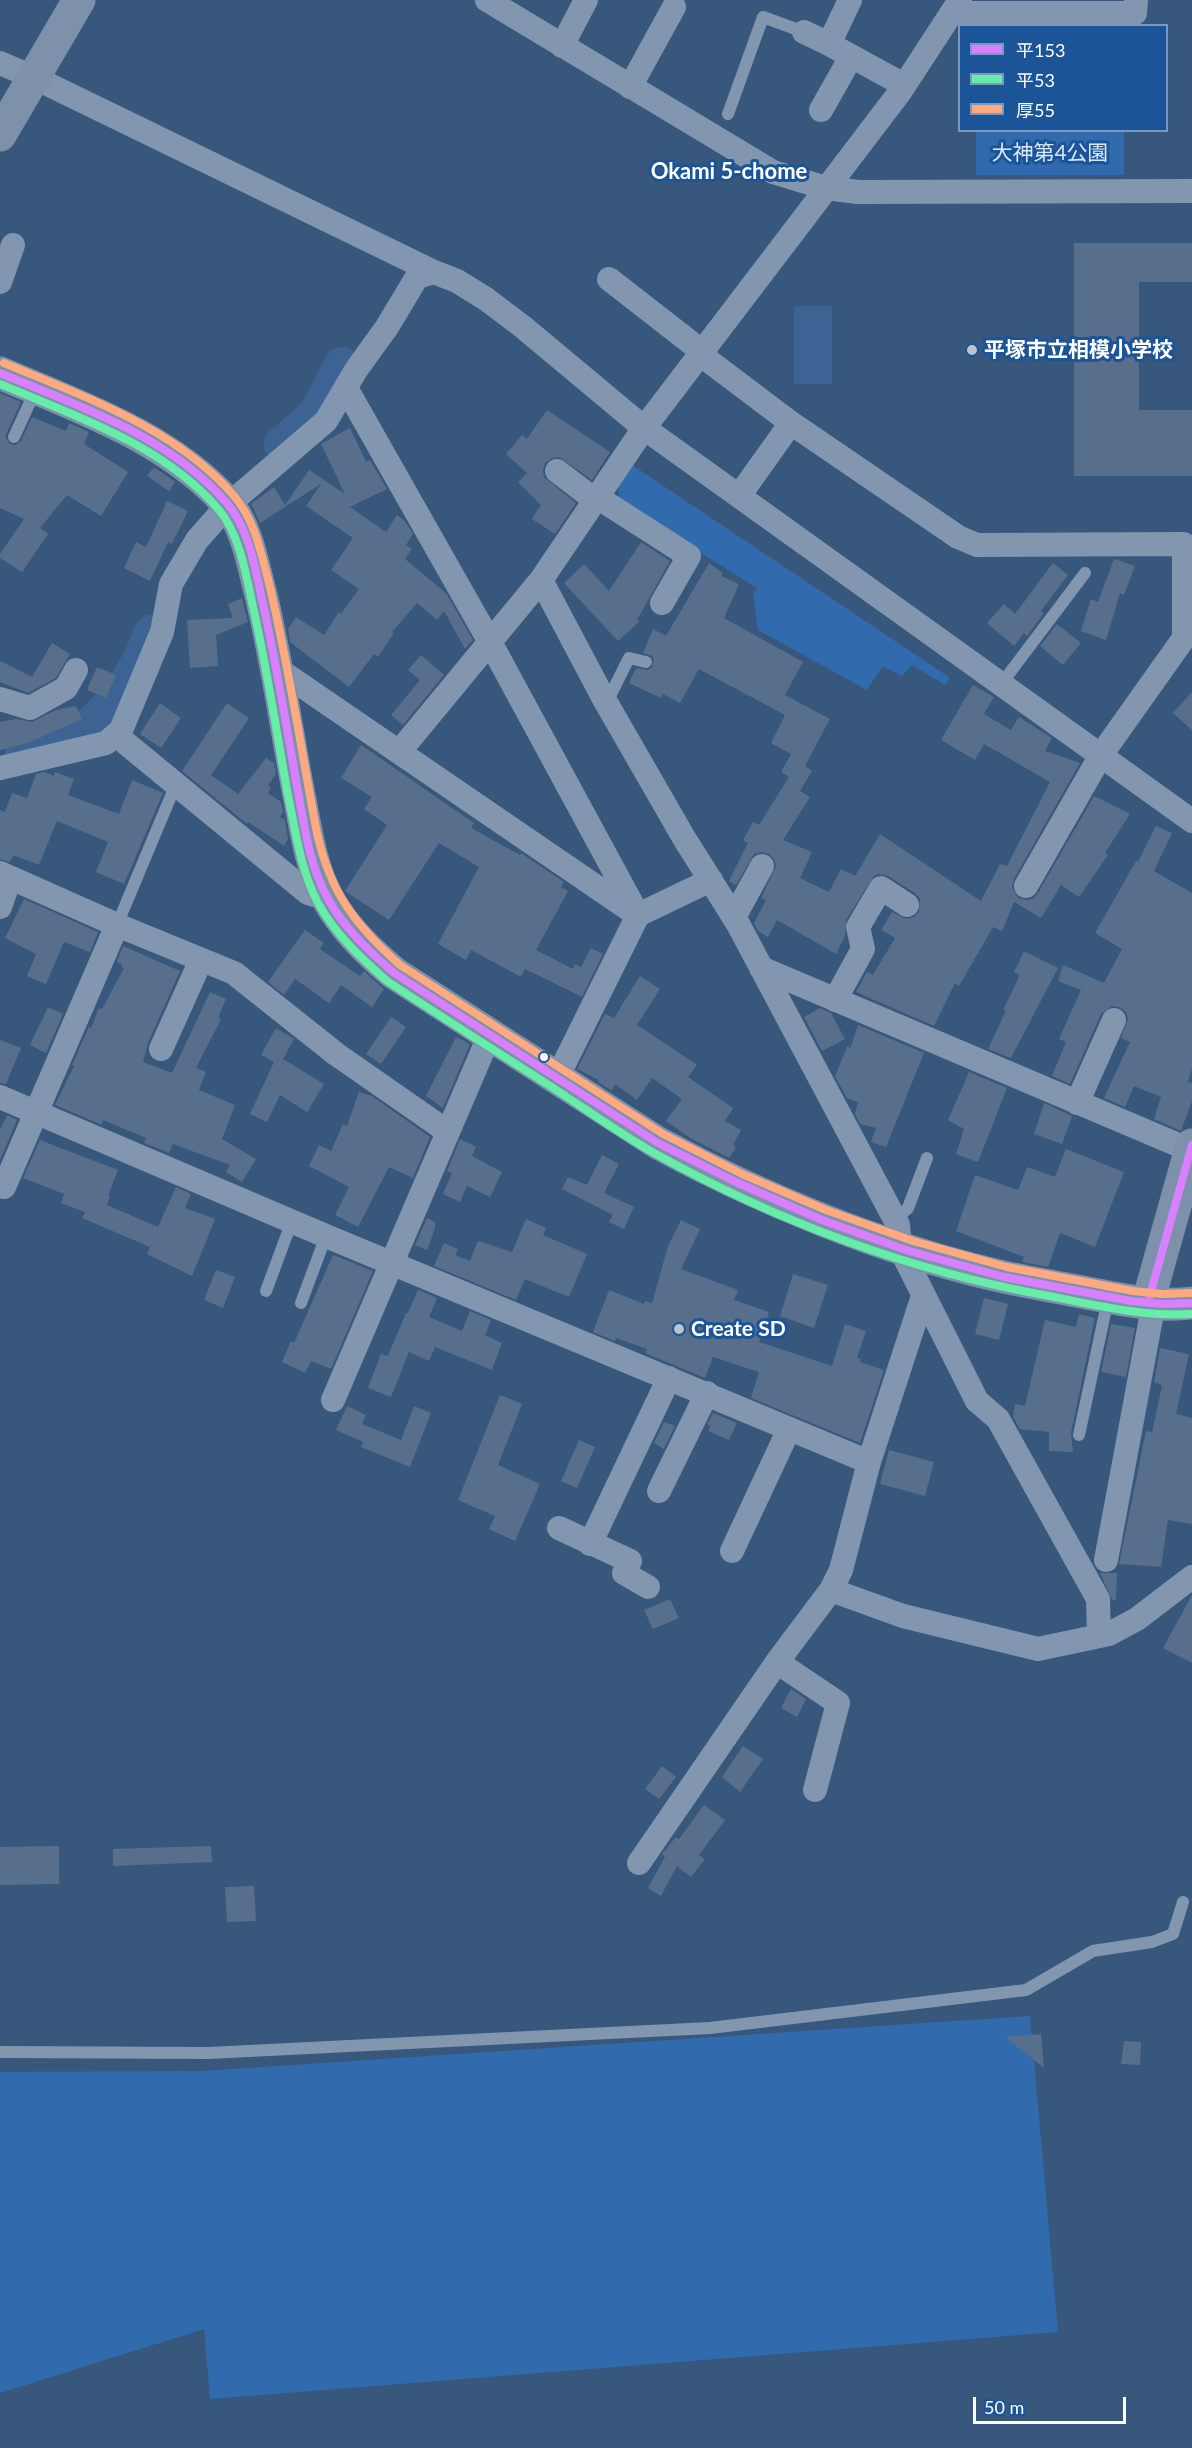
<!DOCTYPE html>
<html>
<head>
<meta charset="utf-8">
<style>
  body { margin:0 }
  #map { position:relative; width:1192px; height:2448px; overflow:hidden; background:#38577c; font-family:Lato,"Noto Sans JP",sans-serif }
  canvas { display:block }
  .legend { position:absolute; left:958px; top:24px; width:210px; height:108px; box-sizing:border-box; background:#1c5498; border:2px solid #7798c1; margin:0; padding:8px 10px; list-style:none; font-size:18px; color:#fff }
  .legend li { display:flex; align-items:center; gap:12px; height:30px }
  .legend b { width:30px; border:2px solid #7798c1 }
  .scale { position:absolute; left:973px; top:2397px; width:153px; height:27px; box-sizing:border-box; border:3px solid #fff; border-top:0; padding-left:8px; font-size:18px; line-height:21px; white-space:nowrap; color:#fff; -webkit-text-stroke:4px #1c5498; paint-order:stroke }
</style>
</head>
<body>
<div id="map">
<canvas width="1192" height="2448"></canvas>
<ul class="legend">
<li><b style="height:8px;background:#d880ff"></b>平153</li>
<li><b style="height:8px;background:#66eda8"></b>平53</li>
<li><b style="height:8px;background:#ffa980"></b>厚55</li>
</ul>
<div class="scale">50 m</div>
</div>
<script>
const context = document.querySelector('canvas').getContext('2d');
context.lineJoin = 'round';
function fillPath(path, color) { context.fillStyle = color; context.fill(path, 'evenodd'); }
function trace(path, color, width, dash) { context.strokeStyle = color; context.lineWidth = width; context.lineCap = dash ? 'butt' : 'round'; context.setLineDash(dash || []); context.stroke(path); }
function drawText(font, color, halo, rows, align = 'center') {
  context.font = font + ' Lato,"Noto Sans JP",sans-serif'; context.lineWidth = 6; context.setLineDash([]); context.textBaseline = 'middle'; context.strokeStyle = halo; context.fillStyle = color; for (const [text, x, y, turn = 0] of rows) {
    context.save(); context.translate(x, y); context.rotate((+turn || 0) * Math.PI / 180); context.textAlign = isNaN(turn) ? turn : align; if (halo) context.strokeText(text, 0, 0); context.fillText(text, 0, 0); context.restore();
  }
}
fillPath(new Path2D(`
  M976,131H1124V175H976Z
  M631,464L950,678L945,685L912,665L902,676L883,666L867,690L758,630L753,595L757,588L619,502L618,480Z
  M1030,2016L1058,2332L210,2399L204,2329L0,2393V2072L202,2071Z`), '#316bad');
fillPath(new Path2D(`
  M794,306H832V384H794Z`), '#3c6393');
trace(new Path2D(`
  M282,444L315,416L342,365
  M23,751C36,748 55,747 67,741C105,719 138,675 151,633`), '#3c6393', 36);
fillPath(new Path2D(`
  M1074,243H1192V282H1139V410H1192V476H1074Z
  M0,393L21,402L6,434V438L10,444L15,445L21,441L32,417L66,431L69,423L89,432L84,444L128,472L101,516L67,495L40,528L48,534L22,572L0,558V554L24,519L0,508Z
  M547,410L610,452L592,480L559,457L552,458L545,463L543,470L544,477L576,503L555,534L532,519L541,505L518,482L527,473L506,454L522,435L527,439Z
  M350,428L366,462L370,460L387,489L350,507L386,532L397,515L404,520L413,534L406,545L412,549L405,559L446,593L473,640L465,649L444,611L437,620L417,603L392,632L394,633L378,657L374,654L349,687L290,642L288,629L296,617L324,635L339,612L341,614L359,589L331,570L353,538L306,506L321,484L260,523L251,504L274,487L285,505L309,470L345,494L321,444Z
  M154,467L175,482L169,491L147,476Z
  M167,501L188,511L172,544L168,542L150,581L124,568L136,542L146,547Z
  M641,542L670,561L637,620L640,621L618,641L564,583L584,564L609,591Z
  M1114,559L1135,566L1124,595L1120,593L1106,640L1081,631L1091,599L1098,602Z
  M709,563L723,573L721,576L739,584L724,618L803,662L785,695L830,719L805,766L812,771L800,791L810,797L783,840L812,852L800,878L829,892L841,869L855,876L880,834L981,901L1000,864L1007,866L1050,782L984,744L975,760L941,740L973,685L994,697L984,714L1011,730L1019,717L1052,738L1045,751L1080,763L1014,879L1012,887L1018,898L1027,900L1034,898L1038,893L1094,796L1130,814L1105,853L1108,855L1079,897L1061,885L1041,918L1014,902L1002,931L993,927L959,986L955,983L934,1026L856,992L867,972L873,975L895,938L881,930L892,912L907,919L914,917L919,912L920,899L915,893L888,876L878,874L874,876L846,920L845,936L836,954L777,920L768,937L758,931L754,923L766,900L761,898L776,866L774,859L769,854L762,852L754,854L736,885L729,881L748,843L743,840L753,822L759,825L789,777L781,772L791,754L771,743L785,715L699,669L680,703L663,694L661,698L629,683L636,668L648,670L652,667L654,660L652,656L643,653L653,629L666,636Z
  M1053,563L1068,575L1041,611L1044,613L1027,636L1024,633L1014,646L987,623L1004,604L1015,614Z
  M242,598L248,622L216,635L218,666L190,668L187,620L233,618L228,604Z
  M1057,624L1081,643L1063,665L1040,646Z
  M52,643L70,654L56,678L28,693L0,682V661L32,677Z
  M421,655L444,675L403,725L391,715L420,680L408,670Z
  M97,667L116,675L106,698L87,690Z
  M1192,692V730L1173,713Z
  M160,703L181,718L161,748L140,734Z
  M227,703L249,718L211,775L238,794L266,758L274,763L276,774L268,785L271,788L268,793L281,802L283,812L280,817L285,820L288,839L284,846L248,822L247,824L182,771Z
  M76,706L82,719L28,743L0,750V722L16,719L32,722L56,710Z
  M361,745L474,823L471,828L520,855L521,853L564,882L561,887L568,891L536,950L573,969L575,964L581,967L591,948L603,954L582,997L525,969L521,977L471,950L466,960L438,944L479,867L439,843L389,920L345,891L387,825L364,809L372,797L341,778Z
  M44,772L54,776L55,772L74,779L68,795L119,814L132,780L163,793L124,884L96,872L108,842L57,821L39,865L13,855L10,862L0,859V810L5,812L12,793L27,798L36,774Z
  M1156,826L1172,833L1154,871L1192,893V1068L1188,1082L1192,1083V1101L1181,1131L1154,1119L1161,1097L1134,1086L1125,1107L1104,1098L1130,1042L1121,1038L1128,1019L1126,1012L1119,1007L1112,1006L1101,1014L1070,1084L1052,1076L1066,1042L1059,1039L1081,990L1058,981L1063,965L1104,983L1122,949L1095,933L1136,861L1138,862Z
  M24,899L98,932L90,952L64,942L46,984L27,976L36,954L5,938Z
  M305,930L324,943L320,949L360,976L364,971L384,989L372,1007L341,985L329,1003L295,979L284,995L268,982Z
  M123,946L180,971L148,1043L143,1062L172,1073L210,992L226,999L218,1018L221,1019L196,1068L206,1072L199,1090L235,1105L222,1139L256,1159L242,1182L226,1172L230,1165L173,1144L169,1153L144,1143L146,1138L103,1120L102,1125L55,1105L74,1066L72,1065L89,1027L91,1028L99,1008L102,1009L124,968L121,967L122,964L117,962Z
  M1024,951L1058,968L1011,1058L988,1049L1006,1011L1003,1010L1020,975L1014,972Z
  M640,976L660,989L637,1025L697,1065L688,1077L733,1108L725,1121L741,1130L733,1145L736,1147L729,1158L690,1138L666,1121L682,1099L652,1078L637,1100L615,1084L612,1091L598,1082L599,1080L577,1069L605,1014L614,1018Z
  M48,1007L63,1014L46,1053L30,1045Z
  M820,1008L831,1013L845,1039L822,1051L804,1017Z
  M391,1017L406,1027L381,1064L366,1054Z
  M858,1025L924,1053L886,1147L871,1142L876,1128L860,1124L855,1114L858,1102L847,1098L835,1076L848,1045L850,1049Z
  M276,1028L294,1039L283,1059L324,1084L307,1112L280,1095L267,1122L250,1114L274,1062L261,1055Z
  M456,1037L470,1044L443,1108L426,1096Z
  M0,1040L21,1048L6,1084L0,1083Z
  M969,1072L1007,1088L978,1162L956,1154L964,1129L948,1120Z
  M359,1092L372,1096L430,1137L413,1178L389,1167L358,1227L335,1215L349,1187L309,1166L319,1145L331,1151L343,1124L347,1126Z
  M1044,1103L1072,1116L1062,1144L1034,1134Z
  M7,1115L17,1120L0,1160V1130Z
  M460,1139L476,1147L472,1156L502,1172L490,1197L467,1186L460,1202L443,1194L452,1173L447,1171Z
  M40,1140L118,1170L108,1196L110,1197L107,1205L158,1227L176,1187L191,1194L185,1208L215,1219L192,1276L147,1254L150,1247L82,1218L85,1212L61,1203L64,1194L23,1178Z
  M1066,1149L1124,1172L1095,1247L1060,1233L1048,1267L1022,1262L1024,1257L956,1231L975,1175L1018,1190L1027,1167L1055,1177Z
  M602,1155L619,1164L604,1193L634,1207L624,1229L609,1222L613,1215L562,1189L568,1177L587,1185Z
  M427,1218L435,1222V1228L427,1250L415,1245Z
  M526,1219L546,1228L543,1235L587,1254L569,1297L525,1279L516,1300L434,1266L444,1243L458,1249L455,1255L470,1261L478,1241L512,1252Z
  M681,1220L700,1229L681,1269L738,1290L734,1300L769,1312L759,1342L832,1366L845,1324L866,1331L857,1358L861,1359L860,1362L884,1370L860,1443L751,1398L759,1372L713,1357L705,1378L645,1353L647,1349L616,1338L615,1341L593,1332L609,1290L644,1304L645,1301L652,1303L668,1246Z
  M333,1255L373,1271L331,1369L311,1361L305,1373L282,1362L291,1341L294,1343Z
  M216,1270L235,1277L223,1308L204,1300Z
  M793,1274L828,1285L814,1328L780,1316Z
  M418,1290L437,1298L429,1317L462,1331L470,1311L491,1320L485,1335L502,1343L492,1370L435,1347L429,1361L409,1352L391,1397L368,1388L381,1354L388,1356L406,1313H408Z
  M984,1298L1008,1304L999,1340L975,1334Z
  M1079,1314L1095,1318L1071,1433L1073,1452L1049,1451V1432L1020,1429L1013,1417L1015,1404L1025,1406L1045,1320L1076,1327Z
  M1111,1324L1135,1328L1126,1377L1101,1372Z
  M1160,1348L1189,1354L1176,1414L1192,1418V1524L1168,1520L1161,1567L1119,1564L1146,1431L1152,1432L1162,1386L1160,1384L1154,1382Z
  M500,1395L522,1404L498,1465L540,1484L515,1541L489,1529L495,1516L458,1500Z
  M347,1406L366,1415L362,1424L401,1440L414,1406L431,1413L410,1467L361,1447L363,1442L336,1430Z
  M713,1413L737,1423L729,1440L708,1431L710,1426L707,1424Z
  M664,1422L675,1426L664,1449L654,1443Z
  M579,1440L595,1447L577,1488L561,1481Z
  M889,1450L934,1462L925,1496L880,1484Z
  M1100,1573H1117L1116,1600H1112Z
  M1192,1595V1663L1163,1648Z
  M670,1599L679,1618L653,1629L644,1610Z
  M791,1689L806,1699L797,1717L781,1708Z
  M743,1746L763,1759L740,1792L722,1777Z
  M662,1766L676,1777L659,1799L645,1789Z
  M704,1805L725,1820L699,1855L705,1859L691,1877L677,1866L661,1896L648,1888L665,1857L662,1854L676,1837L679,1839Z
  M59,1846V1884L0,1885V1847Z
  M211,1846L212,1862L113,1866V1849Z
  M254,1886L256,1921L227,1922L225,1887Z
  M1041,2034L1044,2068L1005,2037Z
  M1124,2041L1141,2042L1140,2065L1121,2064Z`), '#576f8c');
trace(new Path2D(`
  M728,114L763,17L804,32
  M14,437L36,389
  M1002,683L1085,573
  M605,701L609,698L629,658L646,662
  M117,925L176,784
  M895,1220L908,1208L927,1158
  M266,1291L292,1221
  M301,1303L326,1236
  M1079,1435L1108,1299
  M0,2052L209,2053L710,2028L1026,1990L1093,1951L1152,1942L1173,1934L1183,1902`), '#8297af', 12);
trace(new Path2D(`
  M487,0L773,172L826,188L858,192L1192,191
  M952,13H1135L1136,0
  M804,32L829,44L904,85
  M829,44L850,0
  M562,46L586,0
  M0,63L33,77L434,272L457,281L486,299L523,327L644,428L1192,821
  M630,87L674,7
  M821,110L851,57
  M609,279L704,353
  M0,282L13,245
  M701,355L791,423L958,537L977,545L1184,544V638L1101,755L1026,886
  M346,388L490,642L638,915
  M557,471L595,500
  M739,496L791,423
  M597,497L689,556L662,603
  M541,580L604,699L684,838L738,924L898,1225L900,1248L977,1401L998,1419L1098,1599L1099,1636
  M276,668L633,912
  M0,699L30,708L66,688L76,670
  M116,735L308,893L328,899
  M399,752L541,580L644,428L900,92L960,0
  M0,768L106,743L121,730L162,632L171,584L197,540L228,505L326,421L356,370L387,327L417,277L434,272
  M0,873L117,925L234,973L336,1054L448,1132L490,1034
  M0,907L10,878
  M731,913L738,910L762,866
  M761,968L1190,1150
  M835,1000L863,949L858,927L881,888L907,905
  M161,1049L201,960
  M557,1078L638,915L711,880
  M0,1097L326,1236L869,1462
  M1077,1103L1114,1020
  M0,1185L4,1187L117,925
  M923,1296L869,1462L841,1570L831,1590L903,1616L1038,1649L1109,1634L1137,1619L1192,1577
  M333,1400L448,1132
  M659,1491L707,1393
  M559,1528L630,1561L624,1573L648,1587
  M590,1544L669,1378
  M732,1551L789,1429
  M1106,1560L1151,1318L1148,1302
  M777,1662L838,1703L815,1790
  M639,1863L777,1662L831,1590`), '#8297af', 24);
trace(new Path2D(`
  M0,135L79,0
  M0,373C79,407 167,437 226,502C247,526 253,565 261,595C277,661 286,728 299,795C306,830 311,868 328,899C345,929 368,951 394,973L658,1143C759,1198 883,1249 995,1275C1020,1281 1046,1285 1071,1290C1110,1297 1152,1308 1192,1303
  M1148,1302L1192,1145`), '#7d92aa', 33);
trace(new Path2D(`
  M0,373C78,406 169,436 226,502C249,528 255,567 262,599C276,661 286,724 297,786C304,824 309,865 328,899C344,928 369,951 394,973L658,1143L738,1183L822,1220L909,1251L1004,1277L1131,1301L1162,1304L1192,1303
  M1148,1302L1192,1145`), '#d880ff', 8);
trace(new Path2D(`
  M0,384C75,416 164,445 219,510C240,535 246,575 253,607C267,668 276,729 287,790C295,828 300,869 318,903C335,934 361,958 387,981C440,1016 494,1050 547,1084C583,1107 617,1132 654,1153C776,1221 911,1271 1049,1296C1096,1305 1143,1317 1192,1314`), '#66eda8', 8);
trace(new Path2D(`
  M4,363C84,397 176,428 234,496C255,520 261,553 269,583C289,666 301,750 317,833C330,892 355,925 400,965L663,1134L742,1174L826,1210L913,1241L1007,1267L1133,1291L1162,1294L1191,1293`), '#ffa980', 8);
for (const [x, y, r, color] of [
  [972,350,6,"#b9c4d1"],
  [544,1057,5,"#fff"],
  [679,1329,6,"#b9c4d1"]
]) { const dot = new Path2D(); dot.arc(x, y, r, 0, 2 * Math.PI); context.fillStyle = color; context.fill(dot); trace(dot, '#1c5498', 2); }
drawText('21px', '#d8e8fb', '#1c5498', [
  ["大神第4公園",1050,153]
]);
drawText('bold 21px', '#fff', '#1c5498', [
  ["平塚市立相模小学校",984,350],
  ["Create SD",691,1329]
], 'left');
drawText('bold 22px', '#fff', '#1c5498', [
  ["Okami 5-chome",729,172]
]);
</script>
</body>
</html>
